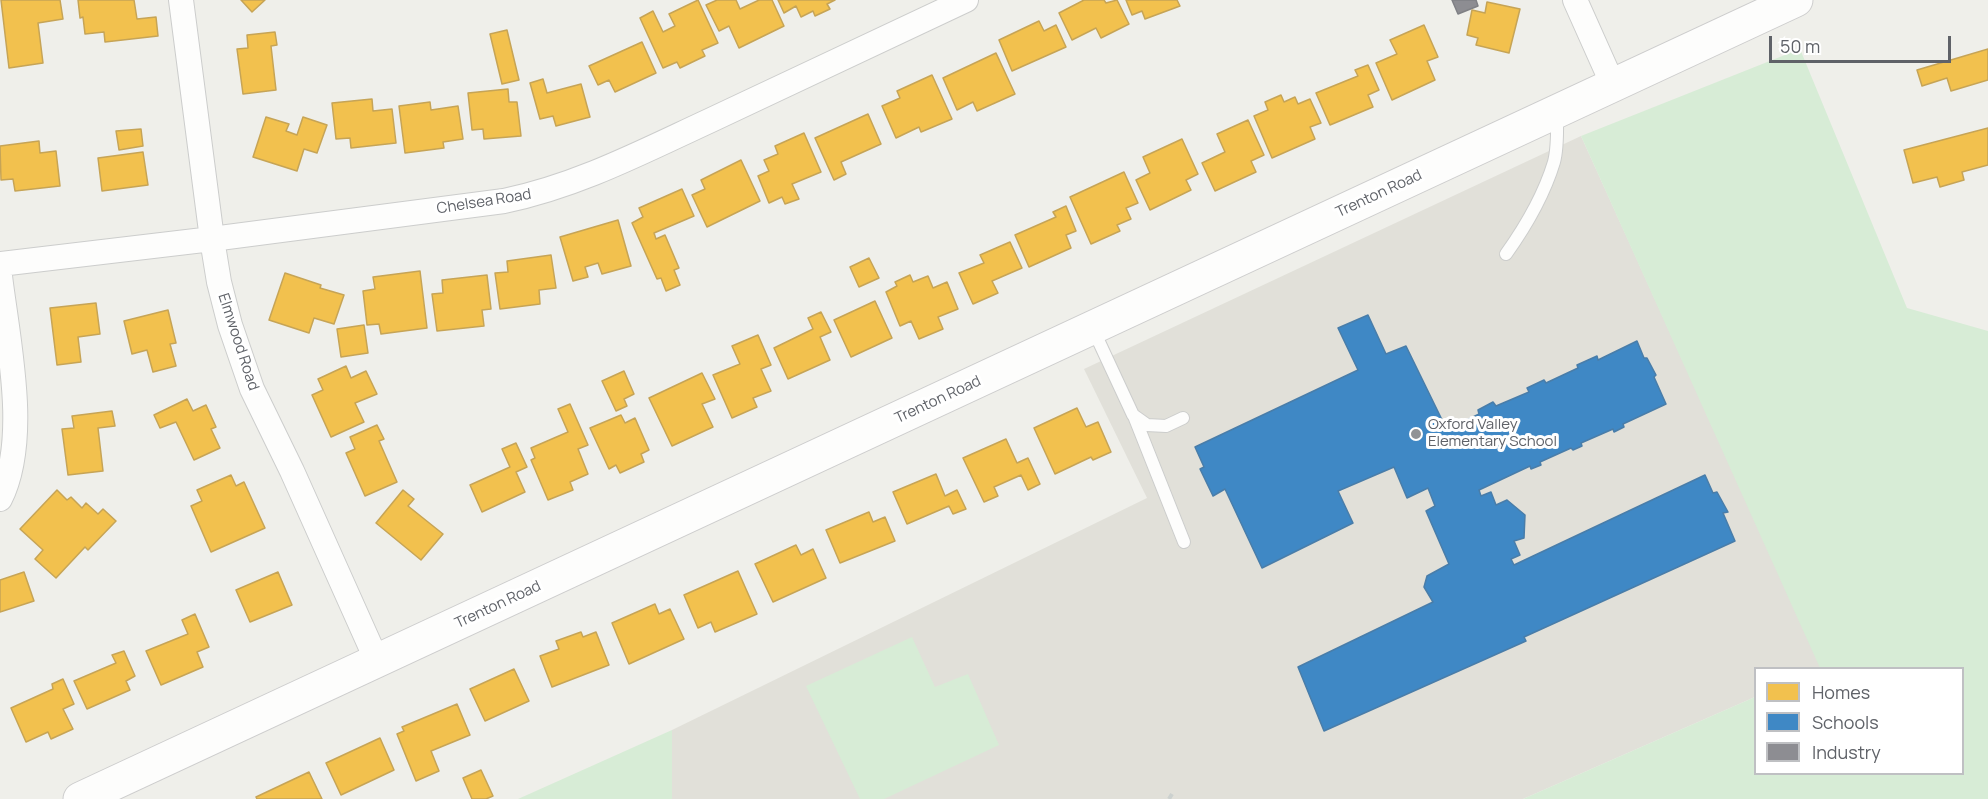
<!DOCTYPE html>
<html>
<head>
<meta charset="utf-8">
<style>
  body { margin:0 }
  #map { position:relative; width:1988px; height:799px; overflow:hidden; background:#efefea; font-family:Manrope,sans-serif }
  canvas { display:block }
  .legend { position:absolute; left:1754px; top:667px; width:210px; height:108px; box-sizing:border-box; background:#fff; border:2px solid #bfc0c3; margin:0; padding:8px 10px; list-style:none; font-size:18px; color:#5f6268 }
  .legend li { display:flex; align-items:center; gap:12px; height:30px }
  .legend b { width:30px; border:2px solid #bfc0c3 }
  .scale { position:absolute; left:1769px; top:36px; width:182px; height:27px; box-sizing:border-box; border:3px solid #5f6268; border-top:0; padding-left:8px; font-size:18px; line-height:21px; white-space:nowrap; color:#5f6268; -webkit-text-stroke:4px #fff; paint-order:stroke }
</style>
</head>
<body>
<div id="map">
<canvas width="1988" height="799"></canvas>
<ul class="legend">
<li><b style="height:16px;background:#f2c14e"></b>Homes</li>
<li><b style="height:16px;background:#3f88c5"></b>Schools</li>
<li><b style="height:16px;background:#8d8d92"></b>Industry</li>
</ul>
<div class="scale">50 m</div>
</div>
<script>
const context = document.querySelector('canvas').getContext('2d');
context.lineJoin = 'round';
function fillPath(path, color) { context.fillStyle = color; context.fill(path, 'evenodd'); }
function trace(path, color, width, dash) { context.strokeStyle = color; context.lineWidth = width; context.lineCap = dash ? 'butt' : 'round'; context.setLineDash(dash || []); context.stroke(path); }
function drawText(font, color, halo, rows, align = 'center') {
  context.font = font + ' Manrope,sans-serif'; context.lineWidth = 6; context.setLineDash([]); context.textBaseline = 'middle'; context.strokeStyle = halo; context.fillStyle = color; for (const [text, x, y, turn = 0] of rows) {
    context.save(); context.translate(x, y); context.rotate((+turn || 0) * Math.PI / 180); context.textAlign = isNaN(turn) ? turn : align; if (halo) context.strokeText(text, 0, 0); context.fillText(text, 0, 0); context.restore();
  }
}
fillPath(new Path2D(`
  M1581,136L1822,668H1756L1755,697L1523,799H672V730L1147,498L1084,369Z`), '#e1e0d9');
fillPath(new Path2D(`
  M1800,49L1907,308L1988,331V799H1523L1755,697L1756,774H1962V668H1820L1581,136Z
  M912,637L935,687L968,674L999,745L884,799H860L806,686Z
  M672,730V799H518Z`), '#d7ecd6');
const homes = new Path2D(`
  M1,0H60L63,19L38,23L43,63L9,68Z
  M78,0H134L137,19L156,17L158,36L105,42L104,32L85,34L83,17L80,18Z
  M241,0H265L252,12Z
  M698,0L718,43L702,50L705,56L680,68L677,62L663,68L640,18L653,11L663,32L675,26L669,14Z
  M717,0H736L740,9L759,0H772L784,26L739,48L729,26L719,31L706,5Z
  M778,0H835L827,4L830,9L815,16L813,11L801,17L796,6L784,13Z
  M1084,0H1104L1106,3L1117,0L1129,24L1101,38L1096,28L1072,40L1059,13Z
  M1126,0H1177L1180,6L1145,19L1142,11L1132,15Z
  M1487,2L1520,9L1509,53L1476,45L1478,38L1467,35L1472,10L1485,13Z
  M1039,21L1044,31L1056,25L1066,47L1012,71L999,40Z
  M1424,25L1438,57L1427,61L1435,80L1392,100L1376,63L1397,54L1390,40Z
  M507,30L519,80L502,84L490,34Z
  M275,32L277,45L271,46L276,90L243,94L237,49L248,48L247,35Z
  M642,42L656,73L615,92L609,80L598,85L589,66Z
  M1988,49V80L1951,91L1947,78L1922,86L1917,70Z
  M996,53L1015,94L977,111L973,102L957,110L943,78Z
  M1368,65L1379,90L1368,95L1373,107L1330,125L1316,93L1358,76L1355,70Z
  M932,75L952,119L921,132L919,127L896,138L882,106L900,98L897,91Z
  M543,79L547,93L581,84L590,117L556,126L553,116L540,119L530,83Z
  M508,89L509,102H517L521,136L484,139L483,129L472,130L468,93Z
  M1281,95L1284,102L1295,97L1298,104L1310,99L1321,123L1310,127L1315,139L1272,158L1254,116L1268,110L1265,102Z
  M372,99L373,111L392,109L396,143L351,148L350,138L336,139L332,103Z
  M430,102L431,110L458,106L463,139L443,142L444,148L405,153L399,106Z
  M868,114L881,144L841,162L846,174L834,180L815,138Z
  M266,117L289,124L286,131L297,135L303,117L327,125L317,153L304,149L297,171L253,157Z
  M1248,120L1264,155L1251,161L1256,172L1215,191L1202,163L1225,152L1217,134Z
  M1988,128V165L1962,172L1964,180L1940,187L1937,177L1913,183L1904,150Z
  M141,129L143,146L119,150L116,131Z
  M804,133L821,172L792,184L799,199L785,204L782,197L769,203L758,176L769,171L764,160L778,154L775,146Z
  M1182,139L1198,174L1186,180L1191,190L1150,210L1136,180L1150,173L1143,157Z
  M39,141L40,153L56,151L60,186L15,191L13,179L1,180L0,146Z
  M143,152L148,185L102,191L98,158Z
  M741,160L760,201L707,227L692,195L705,189L701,180Z
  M1124,172L1138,203L1126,208L1131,219L1117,225L1120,231L1091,244L1070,197Z
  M682,189L694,216L654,233L656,239L665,235L679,268L674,270L680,285L666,291L661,278L657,279L632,223L643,217L639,208Z
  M1066,206L1076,231L1066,235L1071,248L1029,267L1015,235L1056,217L1053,212Z
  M618,220L631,266L602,274L598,263L585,267L588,277L573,281L560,237Z
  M1010,242L1022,268L992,281L998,293L973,304L959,273L984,263L980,255Z
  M551,255L556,288L539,290L540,304L500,309L495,273L508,272L507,261Z
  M869,258L879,278L859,287L850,267Z
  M420,271L427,328L381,334L379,324L367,325L363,291L375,289L373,277Z
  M285,273L321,285L320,288L344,295L334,324L314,318L309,333L269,320Z
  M487,275L491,309L482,310L484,326L437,331L432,294L443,293L442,280Z
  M910,275L913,282L928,276L933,288L947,282L958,309L938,317L943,329L919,339L911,321L900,326L886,292L897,286L895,282Z
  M875,301L892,338L851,357L834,320Z
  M96,303L100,334L78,337L81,362L57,365L50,308Z
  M168,310L176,343L170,344L176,366L153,372L147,350L132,354L124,321Z
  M821,312L831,332L820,337L830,360L788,379L774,348L813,329L808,318Z
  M364,325L368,353L341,357L337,329Z
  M758,335L771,365L761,369L771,391L753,398L757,407L732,418L713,375L740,364L732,346Z
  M346,366L351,378L366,371L377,394L355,403L364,422L331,437L312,395L323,390L318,379Z
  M624,371L634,394L624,399L627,406L616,411L602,381Z
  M702,373L715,399L702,404L713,427L672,446L649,398Z
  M187,399L193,411L206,405L216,427L211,429L220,448L194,460L176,422L160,428L154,415Z
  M570,404L588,445L578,449L588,474L570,482L573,490L548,500L531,460L535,458L531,448L568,432L558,409Z
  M1077,408L1086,427L1098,422L1111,452L1093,460L1091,457L1055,474L1034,428Z
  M112,411L115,426L98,428L103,471L68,475L62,429L74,428L72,416Z
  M621,415L625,423L635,418L649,450L641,454L644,462L620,473L616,465L609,469L590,428Z
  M377,425L384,439L379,441L397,482L365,496L346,453L355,449L350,437Z
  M1006,439L1017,463L1028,458L1040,484L1028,490L1021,475L994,487L998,496L984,502L963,458Z
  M516,443L527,467L516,472L525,492L482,512L470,485L510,467L502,449Z
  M936,474L945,496L957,490L966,509L953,514L949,506L907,524L893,492Z
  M231,475L236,486L244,482L265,528L211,552L191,506L202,501L197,490Z
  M57,490L67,500L71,497L82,508L86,503L98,514L103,509L116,521L88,550L85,547L56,578L35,559L43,550L20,529Z
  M403,490L414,499L408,506L443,534L421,560L376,523Z
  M869,512L873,522L885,517L895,541L840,563L826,530Z
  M796,545L801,555L813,549L826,578L773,602L755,564Z
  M738,571L757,614L715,632L711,622L698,628L684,595Z
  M24,572L34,601L0,612V580Z
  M278,572L292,605L250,622L236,590Z
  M655,604L659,614L670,609L684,639L629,664L612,623Z
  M195,614L209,647L197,652L203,667L161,685L146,651L188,634L182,620Z
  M581,632L583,637L596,632L609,665L552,687L540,656L559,649L556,641Z
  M124,651L135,676L126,681L130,690L87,709L74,681L116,663L112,655Z
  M514,669L529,701L485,721L470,689Z
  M63,679L74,704L63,709L73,729L51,739L48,732L26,742L11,708L53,689L52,684Z
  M457,704L470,735L431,751L439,771L416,781L397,734L404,731L402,727Z
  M380,738L394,770L341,795L326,763Z
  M481,770L493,796L486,799H472L463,778Z
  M309,772L322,799H257L256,797Z`);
fillPath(homes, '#f2c14e');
trace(homes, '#c6a456', 1.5);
const schools = new Path2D(`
  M1368,315L1386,354L1406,346L1447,430L1479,414L1478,410L1493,402L1496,406L1529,392L1527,388L1544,380L1546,383L1578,368L1577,365L1597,356L1598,360L1637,341L1644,358H1647L1656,375L1654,377L1666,404L1623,424L1624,427L1614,432L1613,429L1581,443L1582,446L1573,450L1571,448L1540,462L1541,465L1531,469L1530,466L1479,490L1481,496L1491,492L1496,505L1507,500L1525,515L1524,538L1514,541L1520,555L1511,559L1514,565L1705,475L1713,493L1717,492L1728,512L1723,513L1735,541L1524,637L1526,641L1324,731L1298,667L1433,602L1424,587L1427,576L1449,564L1426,511L1435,506L1428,488L1407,498L1394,467L1338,491L1353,523L1262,568L1225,489L1213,496L1200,469L1204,467L1195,447L1358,370L1338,328Z`);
fillPath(schools, '#3f88c5');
trace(schools, '#497da9', 1.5);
const industry = new Path2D(`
  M1452,0H1476L1478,6L1458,14Z`);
fillPath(industry, '#8d8d92');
trace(industry, '#7f8085', 1.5);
const service = new Path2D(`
  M1506,254C1526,226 1544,195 1554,162C1558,147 1557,130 1557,115
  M1093,329L1133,415L1147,425L1166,426L1183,418
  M1134,416L1184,542`);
const minor = new Path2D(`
  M181,0L212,239L219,282L230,325L252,389L292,471L377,661
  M1575,0L1613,85
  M0,264L212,239L504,201C577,186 642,152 709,121C794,81 880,41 966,0
  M0,276C8,342 30,439 0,499`);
const secondary = new Path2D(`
  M80,799L1796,0`);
trace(service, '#cccdcc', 14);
trace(minor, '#cccdcc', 26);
trace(secondary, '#cdcdcd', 35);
trace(new Path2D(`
  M1169,799L1172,794`), '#ccd1cf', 4, [6, 3]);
trace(service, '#fdfdfc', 12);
trace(minor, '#fdfdfc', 24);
trace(secondary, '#fdfdfc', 33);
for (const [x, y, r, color] of [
  [1416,434,6,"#919396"]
]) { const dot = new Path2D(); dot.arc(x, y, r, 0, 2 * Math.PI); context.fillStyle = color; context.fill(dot); trace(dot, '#fff', 2); }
drawText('15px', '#5f6268', '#fff', [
  ["Trenton Road",1379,194,-25],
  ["Chelsea Road",484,202,-9],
  ["Elmwood Road",238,342,72],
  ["Trenton Road",938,400,-25],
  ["Trenton Road",498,605,-25]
]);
drawText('15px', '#5f6268', '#fff', [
  ["Oxford Valley",1428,425],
  ["Elementary School",1428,442]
], 'left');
</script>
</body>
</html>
